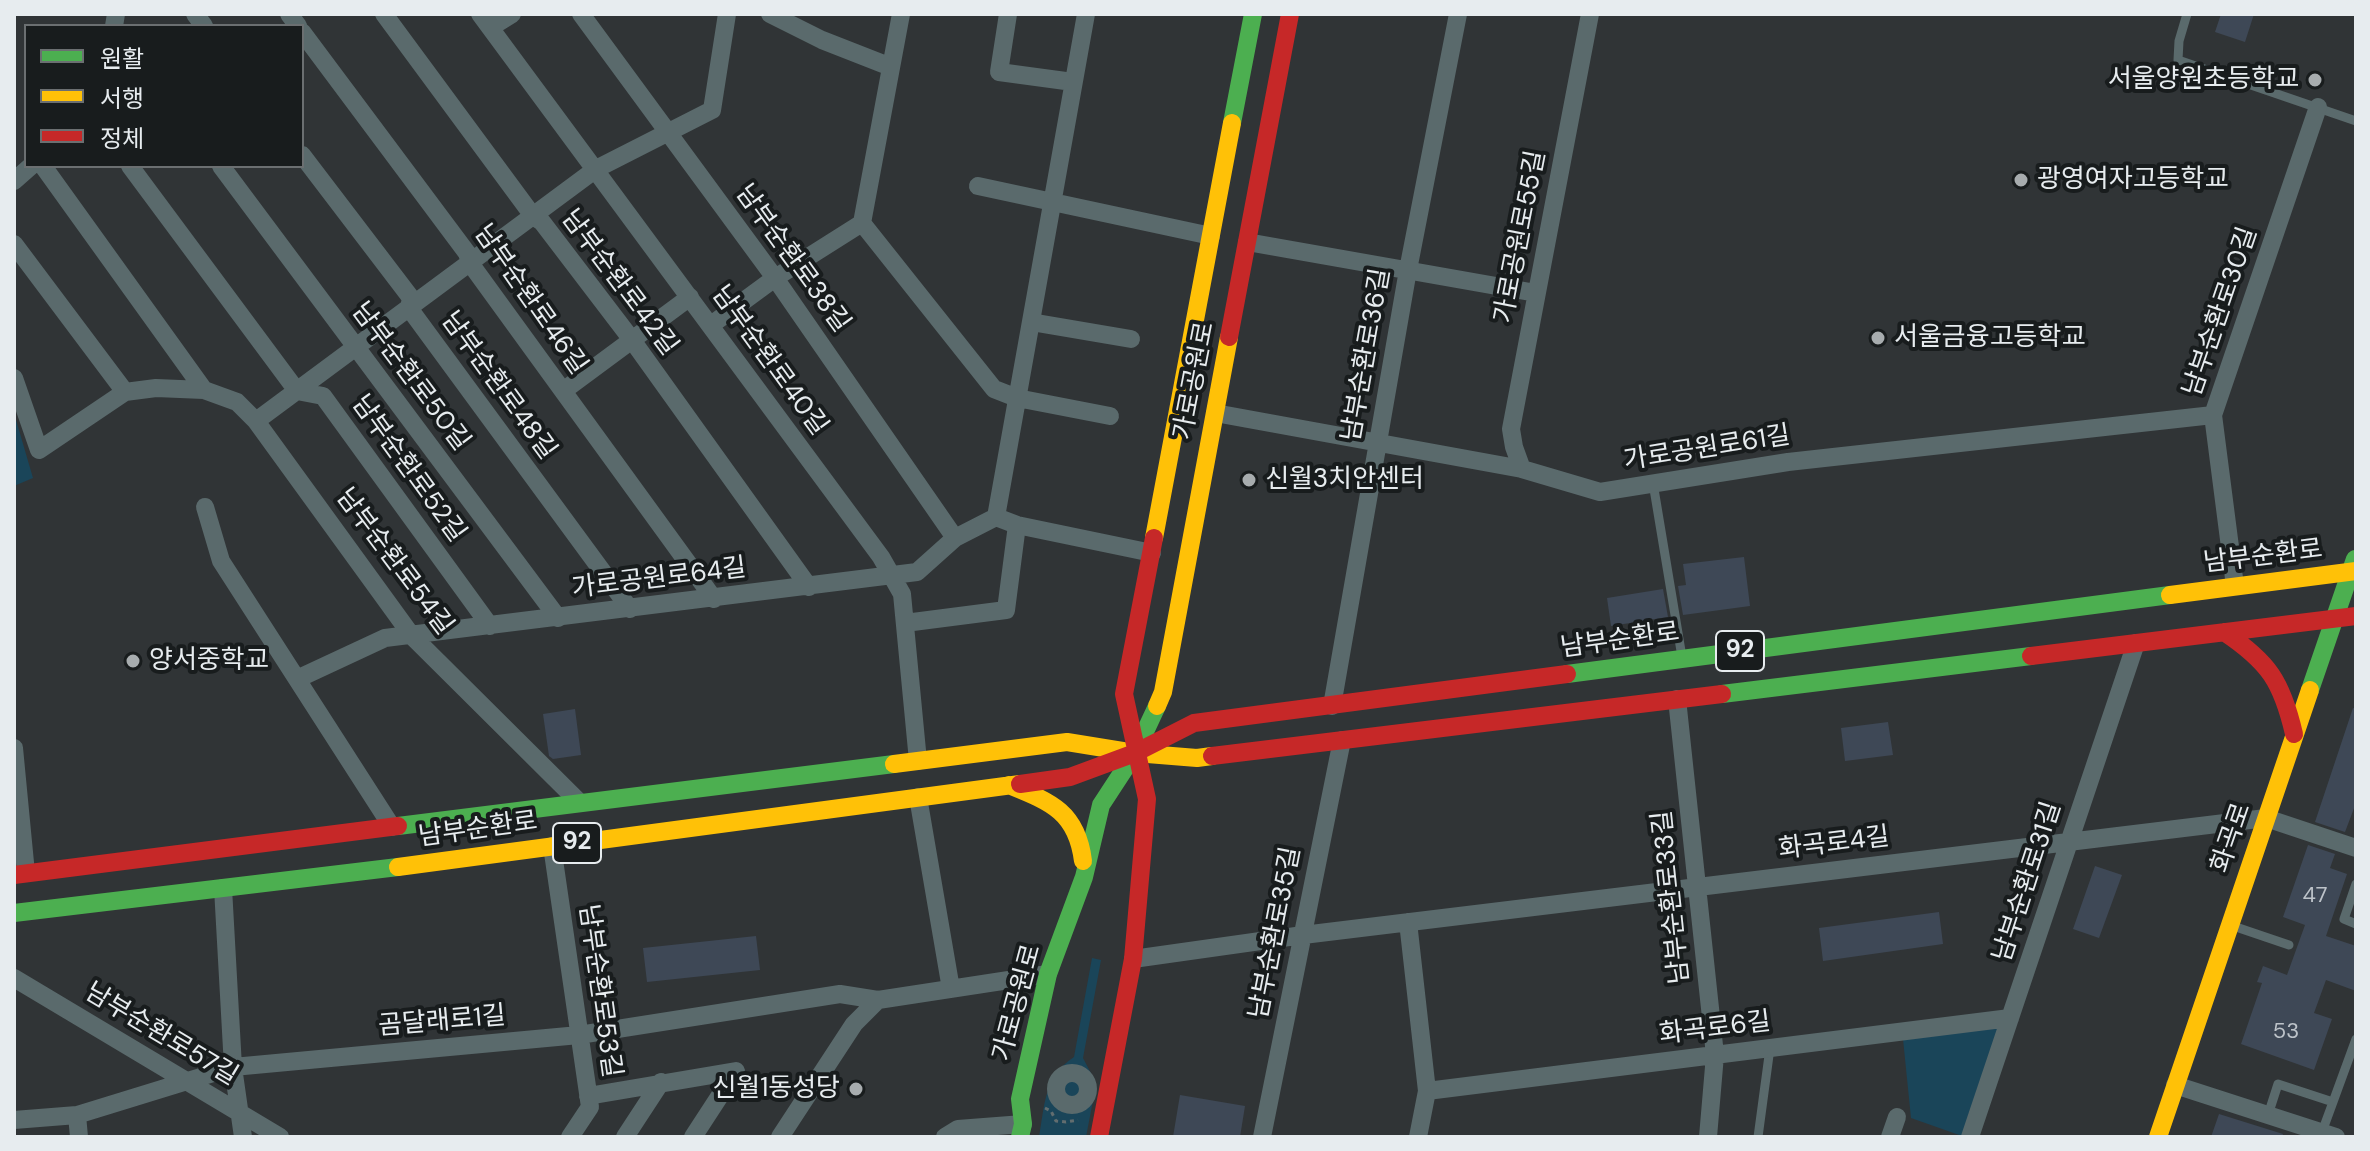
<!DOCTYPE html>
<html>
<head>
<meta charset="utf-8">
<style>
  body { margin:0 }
  #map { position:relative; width:2370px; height:1151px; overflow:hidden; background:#303436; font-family:"DM Sans","Noto Sans KR",sans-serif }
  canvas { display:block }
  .frame { position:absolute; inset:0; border:16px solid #e7ecef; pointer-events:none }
  .legend { position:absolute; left:24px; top:24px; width:280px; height:144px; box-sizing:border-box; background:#181c1d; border:2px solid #6b6f71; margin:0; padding:10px 14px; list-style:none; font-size:24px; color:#e7ecef }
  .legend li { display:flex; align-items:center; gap:16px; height:40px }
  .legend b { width:40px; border:2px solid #6b6f71 }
</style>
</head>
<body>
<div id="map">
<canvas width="2370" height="1151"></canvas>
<div class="frame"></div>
<ul class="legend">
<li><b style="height:10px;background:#4caf50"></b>원활</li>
<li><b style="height:10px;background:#ffc107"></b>서행</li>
<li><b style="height:10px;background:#c62828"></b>정체</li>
</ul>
</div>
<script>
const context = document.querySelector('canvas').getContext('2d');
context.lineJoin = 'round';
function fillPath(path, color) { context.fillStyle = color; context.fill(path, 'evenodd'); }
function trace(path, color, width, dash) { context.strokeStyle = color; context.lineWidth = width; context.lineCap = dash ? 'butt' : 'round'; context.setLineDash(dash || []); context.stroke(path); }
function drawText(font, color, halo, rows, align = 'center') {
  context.font = font + ' "DM Sans","Noto Sans KR",sans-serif'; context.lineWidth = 8; context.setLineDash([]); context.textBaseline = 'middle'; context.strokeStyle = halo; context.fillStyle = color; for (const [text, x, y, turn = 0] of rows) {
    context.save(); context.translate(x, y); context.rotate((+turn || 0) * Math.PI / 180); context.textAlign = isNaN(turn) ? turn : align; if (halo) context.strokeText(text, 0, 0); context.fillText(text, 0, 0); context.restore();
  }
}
fillPath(new Path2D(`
  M14,413L33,478L14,486Z
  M1092,958L1101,960L1083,1058L1094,1079L1095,1090L1086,1137H1039C1045,1104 1044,1077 1074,1057Z
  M1999,1027L1962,1136L1911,1118L1903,1039Z`), '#1a4559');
fillPath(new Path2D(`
  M2221,14H2254L2245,42L2215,32Z
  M1744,557L1750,606L1683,615L1678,586L1686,585L1683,564Z
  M1663,589L1668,617L1611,626L1607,598Z
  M2353,708L2356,709V803L2345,832L2315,822Z
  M575,709L581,755L553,759L549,756L543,714Z
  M1888,722L1893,755L1845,761L1841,728Z
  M2308,845L2335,854L2330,868L2347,874L2326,936L2356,946V991L2326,980L2314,1013L2332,1019L2314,1070L2241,1044L2262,983L2257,982L2263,966L2287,975L2305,925L2283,917Z
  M2095,866L2122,875L2099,938L2073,929Z
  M1939,912L1943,944L1823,961L1819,928Z
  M756,936L760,970L647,982L643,948Z
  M1180,1095L1245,1106L1240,1137H1173Z
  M2219,1114L2283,1134L2282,1137H2211Z`), '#3e4856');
trace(new Path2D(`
  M1045,1108L1051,1111L1056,1121L1066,1122L1078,1120`), '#626d6f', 3, [4, 4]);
trace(new Path2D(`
  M2187,14L2179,41L2178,60L2356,121
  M1653,483L1682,657
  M2356,884L2344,919L2356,924
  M2233,926L2289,945
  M2268,1115L2278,1084L2333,1102L2356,1039
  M2322,1132L2333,1102
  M1758,1137L1770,1048`), '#5a6a6c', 9);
trace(new Path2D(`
  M195,14L204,26
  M289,14L298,26
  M384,14L533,216L542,222L632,340L809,587
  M480,14L881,557L902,594L918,761
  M581,14L775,278L955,538
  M770,14L822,40L891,67
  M901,14L862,223L994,389L1017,398L1110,416
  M1008,14L999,72L1073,82
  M114,26L116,14
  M491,27L512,14
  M302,32L467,253L470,263L714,599
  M302,155L411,298L409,308L630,609
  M43,166L204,390
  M130,166L297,391L323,396L490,626
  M221,166L558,618
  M14,181L31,166
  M978,186L1211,236
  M1247,242L1536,293
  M14,244L125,392
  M1031,322L1131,339
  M711,325L775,278L862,223
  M14,378L39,450L125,392L156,388L204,390L237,402L256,421L412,636L580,803
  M563,391L690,297
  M1215,413L1522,469L1600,492L1788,462L2213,415
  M256,421L596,169L712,110L727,14
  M1522,469L1514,447L1511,429L1590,14
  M205,507L221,561L392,827
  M996,517L1086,14
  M2235,586L2213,415L2318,107
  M905,623L1006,610L1017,525
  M297,679L385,638L917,572L955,538L996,517L1017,525L1152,553
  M1677,699L1715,1055L1708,1137
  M1332,706L1408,270L1458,14
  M14,748L26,873
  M918,797L951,989
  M552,846L590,1107L570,1137
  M223,888L233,1067L243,1137
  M1408,922L1427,1091L1418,1137
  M1133,959L1303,935L2266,818L2356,848
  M14,978L280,1137
  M1056 1089a16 16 0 1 1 32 0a16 16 0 1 1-32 0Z
  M2175,1085L2336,1137
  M1427,1091L2010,1018
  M588,1096L736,1071L693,1137
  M77,1115L79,1137
  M14,1120L77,1115L233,1067L579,1035L840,994L878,1000
  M625,1137L661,1082
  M780,1137L854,1024L878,1000L1048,974
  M945,1137L958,1129L1023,1124
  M1262,1137L1342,740
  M1890,1137L1897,1117
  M1970,1137L2136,643`), '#5a6a6c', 18);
trace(new Path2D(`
  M1232,123L1253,14
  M1567,674L2170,595
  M2310,690L2355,559
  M1722,694L2031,656
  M398,826L894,764
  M14,913L398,867
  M1020,1137L1023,1124L1020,1099L1048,974L1084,877L1101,805L1135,753L1157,706`), '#4caf50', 18);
trace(new Path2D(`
  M1154,538L1232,123
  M2170,595L2356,571
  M1157,706L1163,692L1229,337
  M894,764L1067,742L1135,753L1197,758L1212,756
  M1009,785C1051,802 1077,812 1083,861
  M398,867L1020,784
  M2158,1137L2310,690`), '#ffc107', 18);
trace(new Path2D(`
  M1229,337L1290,14
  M2224,632C2269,662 2282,682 2294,734
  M2031,656L2356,616
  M1212,756L1722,694
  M1020,784L1070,777L1135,753L1194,723L1567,674
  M14,875L398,826
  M1099,1137L1133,959L1147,799L1124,694L1154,538`), '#c62828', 18);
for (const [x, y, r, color] of [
  [2315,80,8,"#a7acae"],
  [2021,180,8,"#a7acae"],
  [1878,338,8,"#a7acae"],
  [1249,480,8,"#a7acae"],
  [133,661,8,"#a7acae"],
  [856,1089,8,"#a7acae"]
]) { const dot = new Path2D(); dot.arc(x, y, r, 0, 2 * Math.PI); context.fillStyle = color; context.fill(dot); trace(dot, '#181c1d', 3); }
drawText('22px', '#bdc3c9', null, [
  ["47",2315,896],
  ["53",2286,1032]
]);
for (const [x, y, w] of [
  [1740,651,48],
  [577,843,48]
]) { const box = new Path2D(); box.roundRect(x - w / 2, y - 20, w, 40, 6); context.fillStyle = '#181c1d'; context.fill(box); trace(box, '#e7ecef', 2); }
drawText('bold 24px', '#e7ecef', null, [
  ["92",1740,651],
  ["92",577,843]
]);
drawText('26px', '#e7ecef', '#181c1d', [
  ["서울양원초등학교",2299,80,"right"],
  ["광영여자고등학교",2037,180],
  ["서울금융고등학교",1894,338],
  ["신월3치안센터",1265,480],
  ["양서중학교",149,661],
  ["신월1동성당",840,1089,"right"]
], 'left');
drawText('26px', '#e7ecef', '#181c1d', [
  ["가로공원로55길",1521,237,-79],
  ["남부순환로38길",792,259,54],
  ["남부순환로42길",619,283,53],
  ["남부순환로46길",530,300,55],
  ["남부순환로30길",2221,312,-71],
  ["남부순환로36길",1367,355,-80],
  ["남부순환로40길",769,361,54],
  ["남부순환로50길",410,377,53],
  ["가로공원로",1195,381,-79],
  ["남부순환로48길",498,386,54],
  ["가로공원로61길",1707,449,-9],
  ["남부순환로52길",408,469,54],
  ["남부순환로",2263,557,-7],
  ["남부순환로54길",394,562,53],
  ["가로공원로64길",659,579,-7],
  ["남부순환로",1620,641,-8],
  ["남부순환로",478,830,-8],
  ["화곡로",2232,838,-71],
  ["화곡로4길",1834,844,-7],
  ["남부순환로31길",2028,882,-72],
  ["남부순환로33길",1672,897,-96],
  ["남부순환로35길",1276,933,-79],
  ["남부순환로53길",599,991,82],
  ["가로공원로",1018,1003,-75],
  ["곰달래로1길",442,1022,-5],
  ["화곡로6길",1715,1029,-7],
  ["남부순환로57길",161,1035,31]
]);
</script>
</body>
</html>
